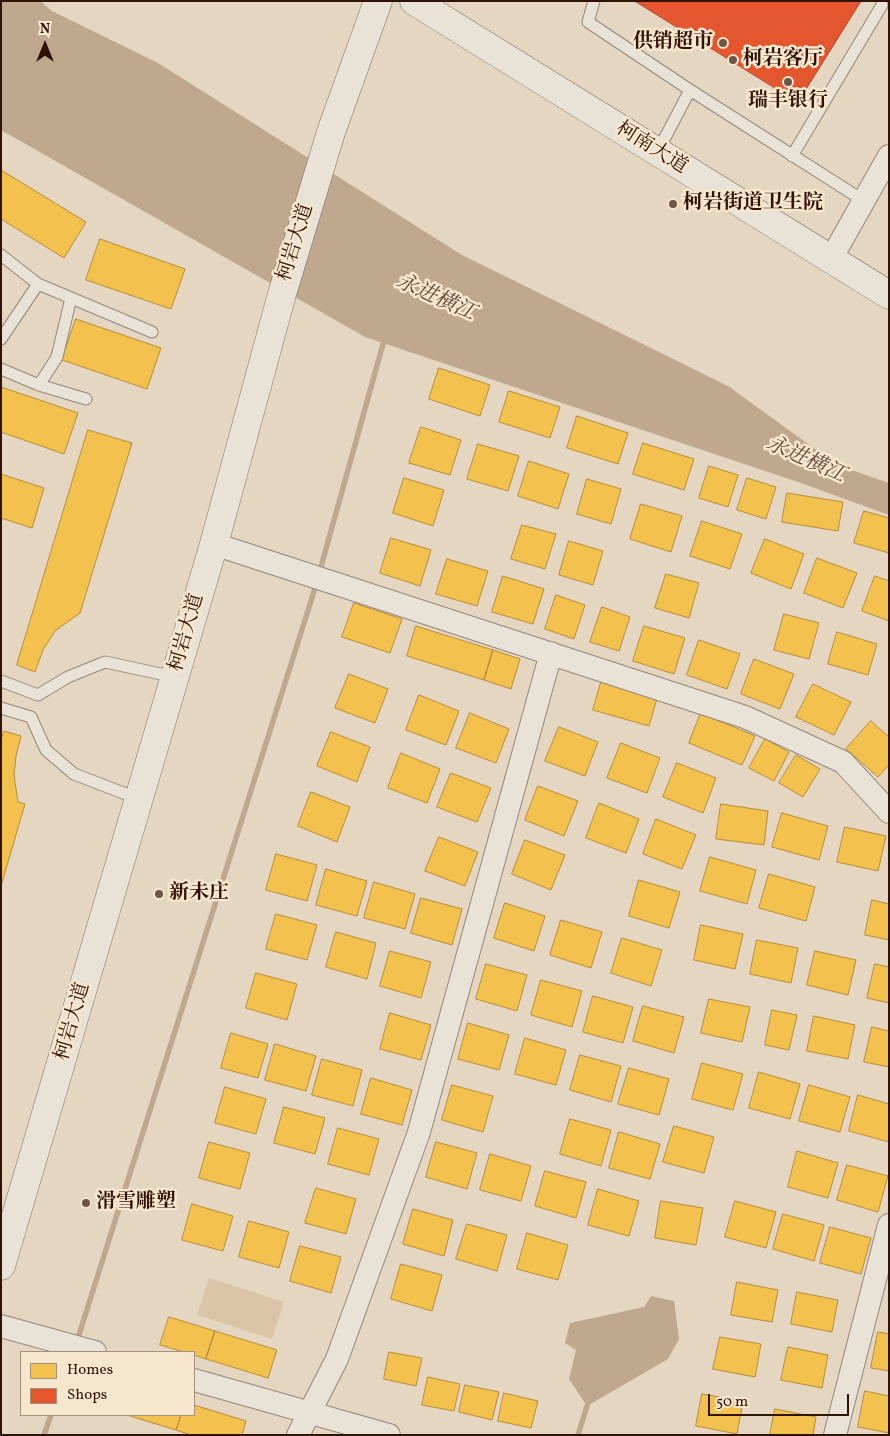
<!DOCTYPE html>
<html>
<head>
<meta charset="utf-8">
<style>
  body { margin:0 }
  #map { position:relative; width:890px; height:1436px; overflow:hidden; background:#e4d6c1; font-family:Vollkorn,serif }
  canvas { display:block }
  .frame { position:absolute; inset:0; border:2px solid #301207; pointer-events:none }
  .legend { position:absolute; left:20px; top:1351px; width:175px; height:65px; box-sizing:border-box; background:#f7e6ce; border:1px solid #a7917e; margin:0; padding:6px 9px; list-style:none; font-size:15px; color:#301207 }
  .legend li { display:flex; align-items:center; gap:10px; height:25px }
  .legend b { width:25px; border:1px solid #a7917e }
  .north { position:absolute; left:20px; top:20px; width:50px; height:50px; -webkit-text-stroke:4px #f7e6ce; paint-order:stroke; rotate:0deg; font-size:14px; font-weight:700; line-height:20px; text-align:center; color:#301207 }
  .north::after { content:''; display:block; margin:auto; width:18px; height:22px; background:#301207; clip-path:polygon(50% 0,100% 100%,50% 72%,0 100%) }
  .scale { position:absolute; left:708px; top:1394px; width:141px; height:22px; box-sizing:border-box; border:2px solid #301207; border-top:0; padding-left:6px; font-size:15px; line-height:18px; white-space:nowrap; color:#301207; -webkit-text-stroke:4px #f7e6ce; paint-order:stroke }
</style>
</head>
<body>
<div id="map">
<canvas width="890" height="1436"></canvas>
<div class="frame"></div>
<ul class="legend">
<li><b style="height:14px;background:#f2c14e"></b>Homes</li>
<li><b style="height:14px;background:#e4572e"></b>Shops</li>
</ul>
<div class="north">N</div>
<div class="scale">50 m</div>
</div>
<script>
const context = document.querySelector('canvas').getContext('2d');
context.lineJoin = 'round';
function fillPath(path, color) { context.fillStyle = color; context.fill(path, 'evenodd'); }
function trace(path, color, width, dash) { context.strokeStyle = color; context.lineWidth = width; context.lineCap = dash ? 'butt' : 'round'; context.setLineDash(dash || []); context.stroke(path); }
function drawText(font, color, halo, rows, align = 'center') {
  context.font = font + ' Vollkorn,"Noto Serif SC",serif'; context.lineWidth = 5; context.setLineDash([]); context.textBaseline = 'middle'; context.strokeStyle = halo; context.fillStyle = color; for (const [text, x, y, turn = 0] of rows) {
    context.save(); context.translate(x, y); context.rotate((+turn || 0) * Math.PI / 180); context.textAlign = isNaN(turn) ? turn : align; if (halo) context.strokeText(text, 0, 0); context.fillText(text, 0, 0); context.restore();
  }
}
fillPath(new Path2D(`
  M209,1278L284,1302L272,1339L197,1315Z`), '#dac5a9');
fillPath(new Path2D(`
  M1,1H40L52,11L158,63L462,255L728,386L837,465L889,483V515L798,482L365,337L1,130Z
  M651,1296L674,1301L679,1339L668,1359L587,1406L569,1379L576,1350L565,1343L570,1323L644,1307Z`), '#c0a88f');
const homes = new Path2D(`
  M1,170L86,222L64,258L1,219Z
  M100,239L185,269L171,309L86,280Z
  M76,319L161,348L147,389L62,360Z
  M439,368L490,385L480,416L429,399Z
  M1,387L78,413L64,454L1,432Z
  M509,391L560,407L550,438L499,422Z
  M577,416L628,433L618,464L567,448Z
  M421,427L461,440L450,475L409,463Z
  M88,430L132,443L80,613L55,631L43,650L35,672L17,665Z
  M643,443L694,459L684,490L633,474Z
  M478,444L519,456L508,491L467,479Z
  M529,461L569,474L558,509L518,496Z
  M709,466L738,475L728,507L699,498Z
  M1,474L44,488L32,528L1,518Z
  M404,478L444,490L433,526L393,513Z
  M747,478L776,487L766,519L737,510Z
  M587,479L621,489L611,524L577,514Z
  M787,493L843,502L838,531L782,522Z
  M641,504L682,516L671,552L630,539Z
  M864,511L889,518V553L854,543Z
  M702,521L742,534L730,569L690,556Z
  M522,525L556,534L545,569L511,559Z
  M391,538L431,550L420,586L380,573Z
  M765,539L804,554L791,589L751,573Z
  M569,541L603,551L593,585L559,575Z
  M817,558L857,573L843,608L804,593Z
  M447,559L488,571L477,606L436,594Z
  M666,574L699,583L689,618L655,608Z
  M503,576L544,589L533,624L492,612Z
  M875,576L889,581V621L862,611Z
  M556,595L585,605L574,639L545,629Z
  M354,603L402,619L390,653L342,637Z
  M602,607L630,617L619,651L590,642Z
  M784,614L819,623L809,659L774,650Z
  M416,626L493,650L484,680L407,656Z
  M644,626L685,638L674,674L633,661Z
  M837,632L877,644L868,675L828,664Z
  M699,640L740,654L727,689L687,675Z
  M493,650L520,659L511,689L484,680Z
  M754,659L794,674L780,709L741,694Z
  M349,674L388,689L375,723L335,708Z
  M602,679L658,695L649,726L593,710Z
  M813,684L851,702L834,735L796,717Z
  M419,695L459,711L446,745L406,730Z
  M470,713L509,729L496,763L456,748Z
  M701,713L755,736L742,765L689,743Z
  M871,721L889,737V765L878,777L846,749Z
  M559,727L598,742L585,776L545,761Z
  M4,731L21,736L16,756L14,775L18,802L25,804L1,886V741Z
  M331,732L370,747L357,782L317,766Z
  M765,739L789,752L774,781L749,768Z
  M621,743L660,758L647,793L607,778Z
  M401,753L440,769L427,803L388,788Z
  M796,755L820,769L803,797L779,783Z
  M677,763L716,778L703,813L663,797Z
  M451,773L491,788L477,822L437,807Z
  M538,786L578,801L564,836L525,820Z
  M311,792L350,807L337,842L298,826Z
  M599,803L639,819L626,853L586,838Z
  M721,804L768,811L764,845L716,839Z
  M782,813L828,826L819,860L772,847Z
  M656,819L696,835L682,869L643,854Z
  M845,827L886,836L878,871L837,862Z
  M439,837L478,852L465,886L425,871Z
  M525,840L565,855L551,890L512,874Z
  M276,854L317,865L307,901L266,890Z
  M710,857L756,870L747,904L700,891Z
  M326,869L367,881L357,916L316,905Z
  M769,874L815,887L806,921L759,908Z
  M639,880L680,892L669,928L629,916Z
  M374,882L415,894L405,929L364,918Z
  M421,898L462,909L452,945L411,933Z
  M872,900L889,904V940L865,935Z
  M505,903L545,916L534,951L494,938Z
  M276,914L317,925L307,960L266,949Z
  M561,920L602,932L591,968L550,955Z
  M701,925L743,934L735,969L694,960Z
  M336,932L376,943L367,979L326,967Z
  M622,938L662,950L651,986L611,973Z
  M757,940L798,948L791,983L750,974Z
  M390,951L431,962L421,998L380,986Z
  M815,951L856,960L848,995L807,985Z
  M486,964L527,975L517,1011L476,999Z
  M875,964L889,967V1003L867,998Z
  M256,973L297,984L287,1020L246,1008Z
  M541,980L582,991L572,1027L531,1015Z
  M593,996L633,1007L623,1043L583,1032Z
  M709,999L750,1007L742,1042L701,1033Z
  M643,1006L684,1017L674,1053L633,1041Z
  M772,1010L797,1015L789,1050L765,1045Z
  M390,1013L431,1025L421,1060L380,1049Z
  M814,1016L855,1025L848,1059L807,1051Z
  M468,1023L509,1035L499,1070L458,1059Z
  M872,1027L889,1031V1067L864,1062Z
  M231,1033L268,1044L258,1078L221,1068Z
  M525,1038L566,1050L556,1085L515,1074Z
  M275,1044L316,1056L306,1091L265,1080Z
  M580,1055L621,1066L611,1102L570,1090Z
  M322,1059L362,1070L353,1106L312,1095Z
  M702,1063L743,1074L733,1110L692,1099Z
  M629,1068L669,1079L659,1115L618,1104Z
  M759,1072L800,1084L790,1119L749,1108Z
  M371,1078L412,1090L402,1125L361,1114Z
  M452,1085L493,1096L483,1132L442,1120Z
  M809,1085L850,1097L840,1132L799,1121Z
  M225,1087L266,1099L256,1134L215,1123Z
  M858,1095L889,1104V1142L849,1131Z
  M284,1107L325,1118L315,1154L274,1143Z
  M570,1119L611,1130L601,1166L560,1154Z
  M674,1126L714,1137L704,1173L663,1162Z
  M338,1128L379,1139L369,1175L328,1164Z
  M619,1132L660,1144L650,1179L609,1168Z
  M209,1142L250,1153L240,1189L199,1178Z
  M436,1142L477,1153L467,1189L426,1177Z
  M797,1151L838,1163L828,1198L788,1187Z
  M490,1154L531,1166L521,1201L480,1190Z
  M847,1165L888,1176L878,1212L837,1200Z
  M545,1171L586,1182L576,1218L535,1206Z
  M316,1188L356,1199L346,1234L305,1223Z
  M598,1189L639,1201L629,1236L588,1225Z
  M661,1201L703,1208L696,1245L655,1238Z
  M735,1201L776,1212L766,1248L725,1237Z
  M192,1204L233,1216L223,1251L182,1240Z
  M413,1209L453,1220L444,1256L403,1244Z
  M783,1214L824,1225L814,1261L773,1249Z
  M249,1221L289,1232L279,1268L239,1257Z
  M467,1224L507,1235L497,1271L456,1259Z
  M830,1227L871,1238L861,1274L820,1263Z
  M527,1233L568,1245L558,1280L517,1269Z
  M300,1246L341,1257L331,1293L290,1281Z
  M401,1264L442,1275L432,1311L391,1299Z
  M737,1282L778,1290L772,1322L731,1315Z
  M797,1292L838,1300L832,1332L791,1324Z
  M169,1317L215,1331L206,1359L194,1355V1352H184L160,1345Z
  M215,1331L277,1350L268,1378L206,1359Z
  M878,1332L889,1334V1371L871,1368Z
  M720,1337L761,1344L755,1377L713,1369Z
  M788,1347L828,1355L822,1388L781,1380Z
  M389,1352L422,1358L416,1386L384,1379Z
  M428,1377L460,1384L454,1411L422,1405Z
  M465,1385L499,1392L492,1420L459,1412Z
  M865,1391L889,1396V1433L858,1427Z
  M504,1393L538,1401L531,1428L498,1421Z
  M702,1394L743,1401L737,1434L696,1426Z
  M194,1405L246,1421L242,1435H191L176,1430L181,1415H194Z
  M775,1409L816,1417L813,1435H770Z
  M130,1415H181L176,1430L130,1416Z`);
fillPath(homes, '#f2c14e');
trace(homes, '#b88c39', 1);
const shops = new Path2D(`
  M635,1H861L798,102Z`);
fillPath(shops, '#e4572e');
trace(shops, '#ae4222', 1);
trace(new Path2D(`
  M319,574L385,337
  M77,1341L317,582
  M44,1435L51,1415
  M578,1435L587,1406`), '#c0a88f', 5.5);
const lane = new Path2D(`
  M594,1L588,22L690,90L864,201
  M658,151L690,90
  M792,156L882,5
  M1,255L38,284L152,332
  M1,339L38,284
  M1,369L39,385L86,399
  M39,385L57,357L71,298
  M1,681L38,695L68,677L105,662L175,677
  M1,708L31,717L46,750L74,774L139,799`);
const street = new Path2D(`
  M831,259L889,156
  M214,544L745,717L843,762L889,812
  M1,1326L95,1352
  M194,1380L389,1435
  M298,1435L337,1359L419,1132L551,653
  M835,1435L889,1225`);
const secondary = new Path2D(`
  M414,1L889,295
  M1,1266L214,544L282,294L331,132L378,1`);
trace(lane, '#93877b', 13);
trace(street, '#93877b', 24);
trace(secondary, '#7a6e62', 29);
trace(lane, '#e9e2d7', 11);
trace(street, '#e9e2d7', 22);
trace(secondary, '#e9e2d7', 28);
for (const [x, y, r, color] of [
  [723,43,5,"#6f5748"],
  [733,60,5,"#6f5748"],
  [788,82,5,"#6f5748"],
  [673,204,5,"#6f5748"],
  [159,894,5,"#6f5748"],
  [86,1203,5,"#6f5748"]
]) { const dot = new Path2D(); dot.arc(x, y, r, 0, 2 * Math.PI); context.fillStyle = color; context.fill(dot); trace(dot, '#f7e6ce', 2); }
drawText('bold 20px', '#301207', '#f7e6ce', [
  ["供销超市",713,43,"right"],
  ["柯岩客厅",743,60],
  ["瑞丰银行",788,102,"center"],
  ["柯岩街道卫生院",683,204],
  ["新未庄",169,894],
  ["滑雪雕塑",96,1203]
], 'left');
drawText('20px', '#301207', '#f7e6ce', [
  ["柯南大道",651,149,32],
  ["柯岩大道",297,243,-73],
  ["柯岩大道",188,633,-74],
  ["柯岩大道",74,1022,-74]
]);
drawText('italic 21px', '#634635', '#f7e6ce', [
  ["永进横江",435,299,24],
  ["永进横江",805,461,24]
]);
</script>
</body>
</html>
